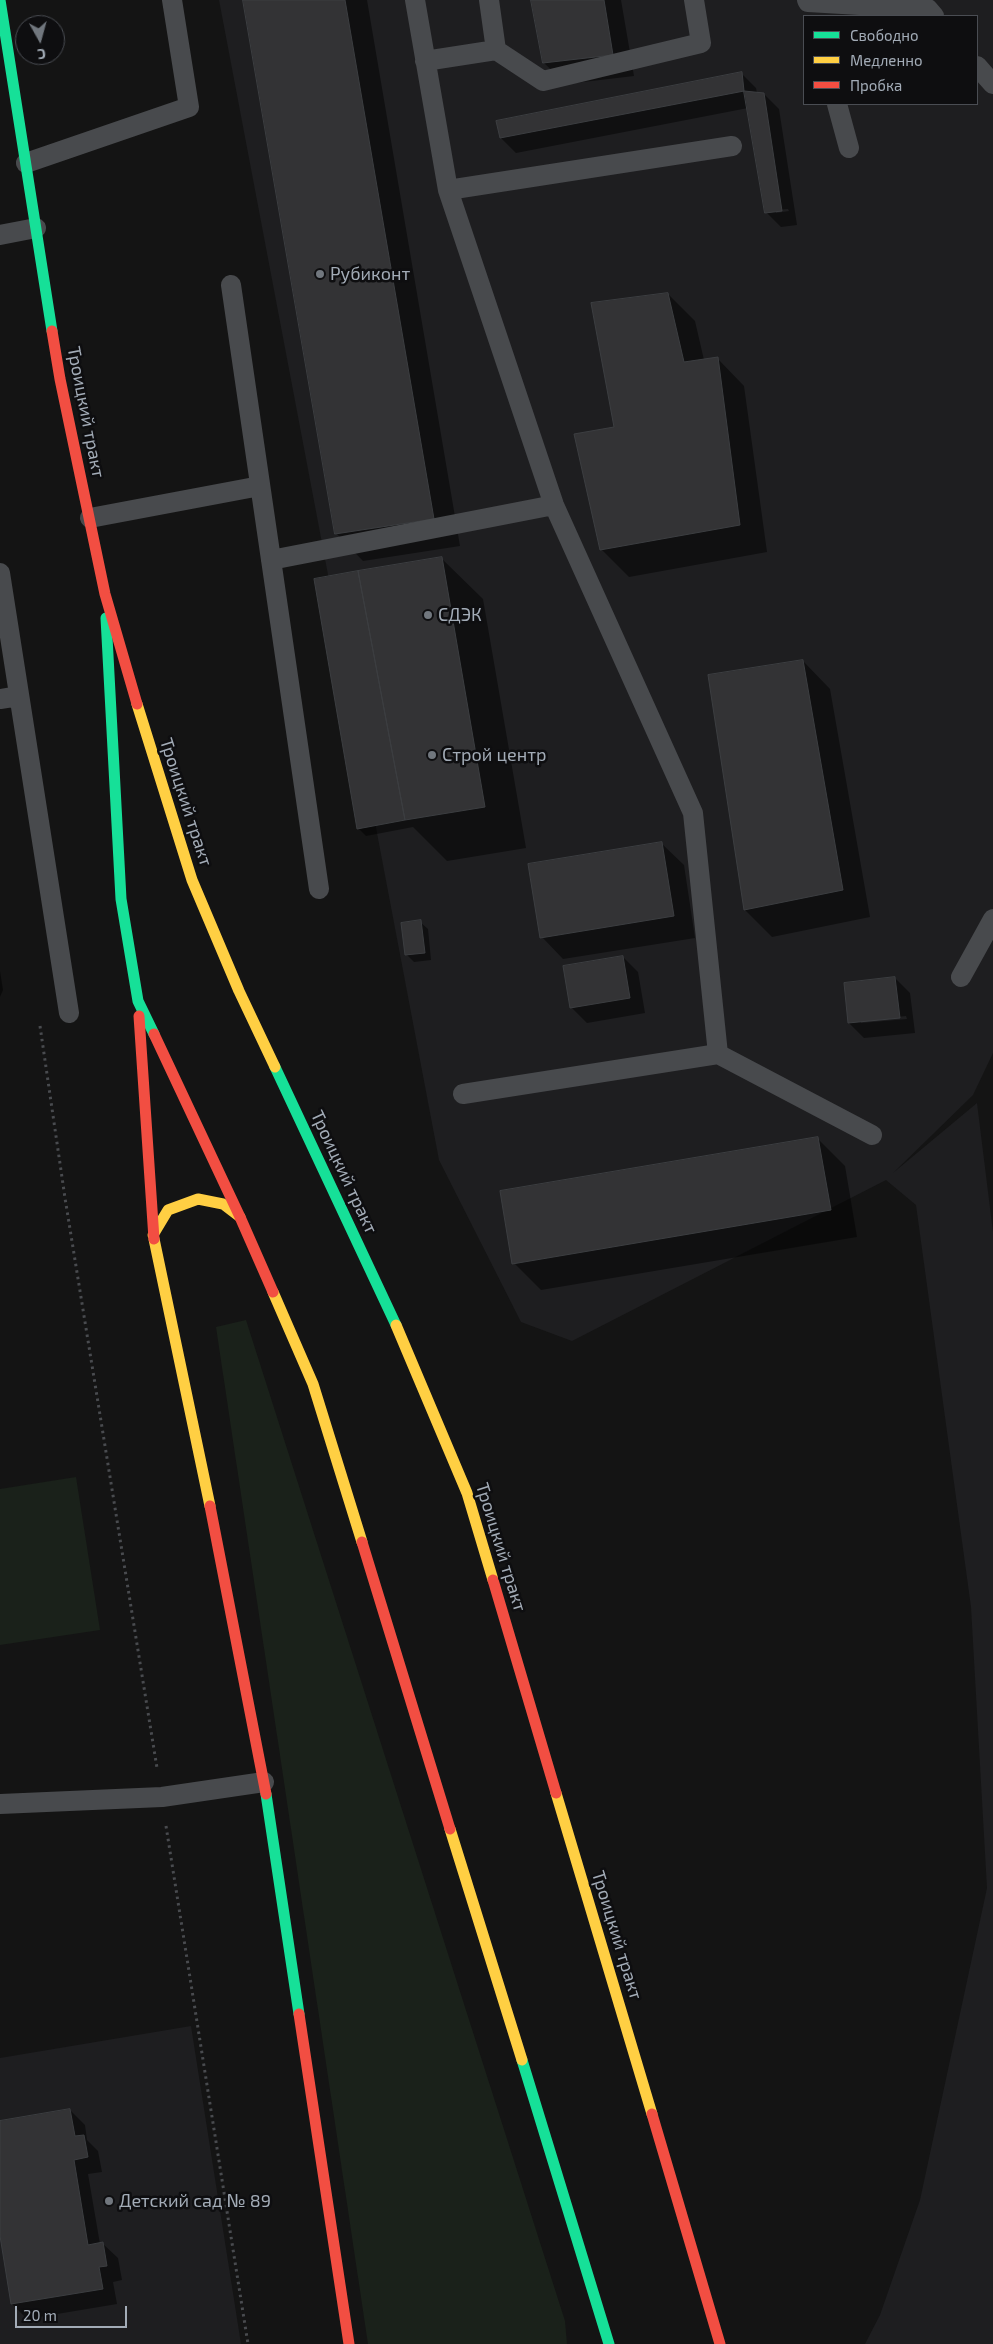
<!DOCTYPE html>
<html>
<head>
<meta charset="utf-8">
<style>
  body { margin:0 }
  #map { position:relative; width:993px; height:2344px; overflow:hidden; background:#141414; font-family:"Exo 2",sans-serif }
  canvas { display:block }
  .legend { position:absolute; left:803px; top:15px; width:175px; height:90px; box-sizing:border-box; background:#0e0e10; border:1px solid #4a4d53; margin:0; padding:6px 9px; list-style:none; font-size:15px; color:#a3acb7 }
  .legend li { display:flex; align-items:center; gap:10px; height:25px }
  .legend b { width:25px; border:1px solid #4a4d53 }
  .north { position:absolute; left:15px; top:15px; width:50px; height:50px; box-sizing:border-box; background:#0e0e10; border:1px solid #4a4d53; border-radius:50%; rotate:173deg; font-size:14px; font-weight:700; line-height:20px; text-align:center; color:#a3acb7 }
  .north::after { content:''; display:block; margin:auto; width:18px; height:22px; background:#71777e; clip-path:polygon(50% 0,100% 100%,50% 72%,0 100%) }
  .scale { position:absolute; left:15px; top:2306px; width:112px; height:22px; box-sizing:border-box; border:2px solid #a3acb7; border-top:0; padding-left:6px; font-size:15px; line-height:18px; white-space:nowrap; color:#a3acb7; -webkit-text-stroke:4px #0e0e10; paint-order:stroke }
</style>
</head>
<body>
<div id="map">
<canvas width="993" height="2344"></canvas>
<ul class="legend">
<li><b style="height:6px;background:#16e098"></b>Свободно</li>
<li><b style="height:6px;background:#ffcf43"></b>Медленно</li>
<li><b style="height:6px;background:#f24e42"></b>Пробка</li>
</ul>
<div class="north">С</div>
<div class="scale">20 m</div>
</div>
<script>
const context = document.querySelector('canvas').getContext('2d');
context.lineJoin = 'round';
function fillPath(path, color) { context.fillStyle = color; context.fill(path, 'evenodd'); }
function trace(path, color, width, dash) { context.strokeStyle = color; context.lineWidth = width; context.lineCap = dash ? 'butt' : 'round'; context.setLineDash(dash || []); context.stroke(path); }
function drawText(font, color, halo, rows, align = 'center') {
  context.font = font + ' "Exo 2",sans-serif'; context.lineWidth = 5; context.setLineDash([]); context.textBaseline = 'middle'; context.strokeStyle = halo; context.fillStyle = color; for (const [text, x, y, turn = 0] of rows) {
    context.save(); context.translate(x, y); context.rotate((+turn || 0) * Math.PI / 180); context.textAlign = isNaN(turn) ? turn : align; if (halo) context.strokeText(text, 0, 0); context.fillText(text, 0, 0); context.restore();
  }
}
fillPath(new Path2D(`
  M219,0H993V1053L973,1095L893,1173L977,1103L993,1232V2344H865L880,2315L920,2200L987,1888L971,1607L916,1205L886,1180L572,1341L521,1322L439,1160ZM804,16H977V104H804Z
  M191,2026L241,2344H0V2058Z`), '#1e1e20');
fillPath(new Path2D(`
  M246,1320L565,2321L567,2344H368L216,1327Z
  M76,1477L100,1630L0,1645V1489Z`), '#1a211a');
fillPath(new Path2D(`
  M245,0H367L460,546L363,561L336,533Z
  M532,0H621L634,76L566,84L544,63Z
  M741,73L756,88L757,93L764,94L779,109L797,225L781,227L766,212L748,108L516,153L501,138ZM788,209L789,211L776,213V210Z
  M668,294L695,321L704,360L717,358L744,386L767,552L629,577L601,549L615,428Z
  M441,558L483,599L526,848L447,861L413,827L366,836L358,828Z
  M803,661L830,689L870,917L772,937L745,910Z
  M662,844L684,865L695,938L563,959L542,937Z
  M420,922L428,929L431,960L414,962L406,954Z
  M623,957L638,972L645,1013L587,1023L572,1008Z
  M0,971L3,990L0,997Z
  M895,978L910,993L915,1033L864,1038L849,1023ZM906,1016L907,1019L861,1023V1021Z
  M818,1139L845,1166L857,1237L541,1290L514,1263Z
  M70,2110L85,2125L87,2140L98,2151L102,2172L88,2174L100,2244H103L118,2258L122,2280L113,2282L117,2304L27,2319L12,2304L0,2228V2122Z`), '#0007');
const building = new Path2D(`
  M243,0H345L434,519L335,534Z
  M531,0H604L613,55L543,63Z
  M742,72L744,91L500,138L496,121Z
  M744,91L764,93L782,211L765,213Z
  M668,293L684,362L718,357L740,525L600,550L574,434L614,427L591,303Z
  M442,557L485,807L405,820L358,571Z
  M358,571L405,820L357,829L314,579Z
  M803,660L843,890L744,910L708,675Z
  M662,842L674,916L540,938L528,864Z
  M421,920L425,953L405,955L401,923Z
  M623,956L630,998L570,1008L563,966Z
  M895,977L900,1018L848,1023L844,983Z
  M818,1137L831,1210L512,1264L500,1191Z
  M70,2109L75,2136L84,2135L88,2157L74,2160L88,2245L103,2242L107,2266L99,2267L103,2289L11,2304L0,2236V2121Z`);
fillPath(building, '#333335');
trace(building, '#3c3e41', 1);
trace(new Path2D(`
  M40,1026L65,1198L157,1768
  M166,1826L248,2344`), '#494b4f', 3, [2.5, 4]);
trace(new Path2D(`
  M415,0L448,190L554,505L693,813L718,1054
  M489,0L496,50
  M807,0L808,2L928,9L934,16
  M425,61L496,50L543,81L701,43L694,0
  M977,66L993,84
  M837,104L849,148
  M26,163L189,107L172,0
  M448,190L732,146
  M0,235L36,228
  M231,285L319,889
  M90,518L260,486
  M271,560L554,505
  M0,573L69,1013
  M0,699L19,696
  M961,977L993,919
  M463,1094L718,1054L872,1135
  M0,1804L162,1797L264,1782`), '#484a4d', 20);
trace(new Path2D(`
  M0,0L52,331
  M106,618L121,899L138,1001L154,1034
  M275,1067L396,1325
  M266,1794L299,2014
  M522,2060L609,2344`), '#16e098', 11);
trace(new Path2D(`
  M137,704L192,880L239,991L275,1067
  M153,1235L168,1210L198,1199L223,1204L240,1217
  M154,1239L210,1506
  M273,1292L313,1384L362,1542
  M396,1325L467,1493L493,1580
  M556,1793L652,2114
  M450,1829L522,2060`), '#ffcf43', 11);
trace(new Path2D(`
  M52,331L60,379L105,594L137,704
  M139,1016L154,1239
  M154,1034L240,1217L273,1292
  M210,1506L266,1794
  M362,1542L450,1829
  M493,1580L556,1793
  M299,2014L349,2344
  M652,2114L720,2344`), '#f24e42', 11);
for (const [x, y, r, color] of [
  [320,274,5,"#71777e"],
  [428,615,5,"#71777e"],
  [432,755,5,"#71777e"],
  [109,2201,5,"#71777e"]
]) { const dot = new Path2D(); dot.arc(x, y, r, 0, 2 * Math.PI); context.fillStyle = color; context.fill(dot); trace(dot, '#0e0e10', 2); }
drawText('18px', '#a3acb7', '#0e0e10', [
  ["Рубиконт",330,274],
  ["СДЭК",438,615],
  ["Строй центр",442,755],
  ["Детский сад № 89",119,2201]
], 'left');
drawText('18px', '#a3acb7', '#0e0e10', [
  ["Троицкий тракт",86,412,79],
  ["Троицкий тракт",186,802,72],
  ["Троицкий тракт",344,1172,65],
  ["Троицкий тракт",501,1547,73],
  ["Троицкий тракт",617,1935,73]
]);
</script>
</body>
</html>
